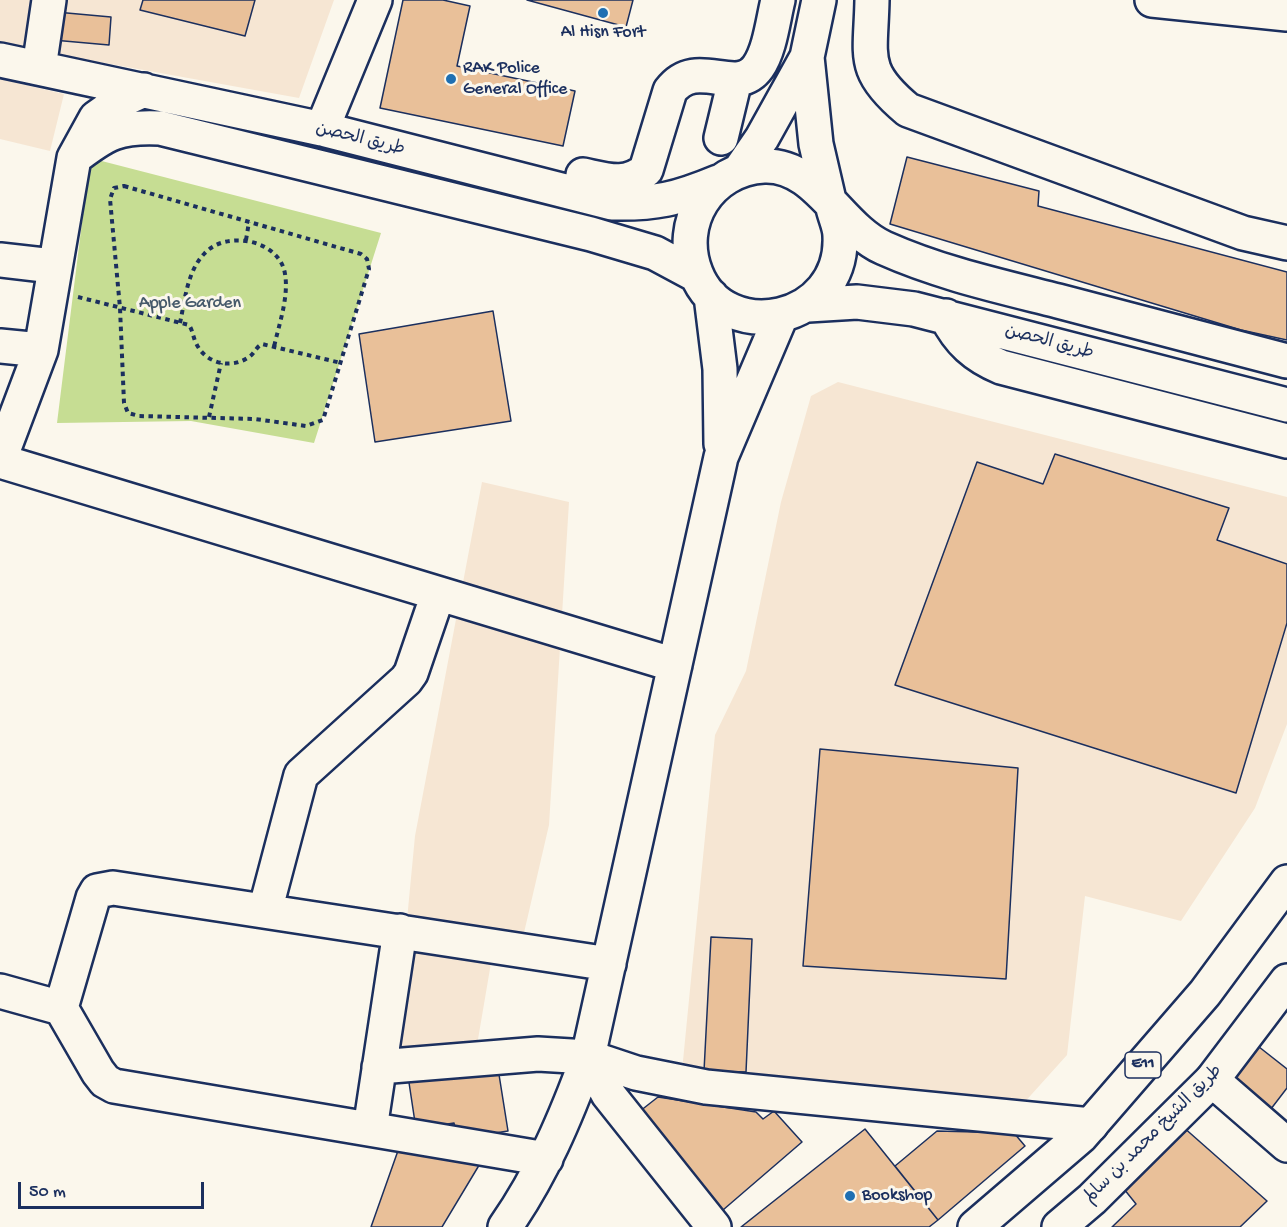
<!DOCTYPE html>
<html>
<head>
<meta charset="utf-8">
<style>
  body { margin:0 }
  #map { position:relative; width:1287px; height:1227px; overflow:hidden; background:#fbf7ec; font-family:"Gochi Hand",sans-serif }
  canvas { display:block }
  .scale { position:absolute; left:18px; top:1182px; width:186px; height:27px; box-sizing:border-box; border:3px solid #1b2f5e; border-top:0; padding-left:8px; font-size:18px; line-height:21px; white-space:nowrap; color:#1b2f5e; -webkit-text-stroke:4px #fbf7ec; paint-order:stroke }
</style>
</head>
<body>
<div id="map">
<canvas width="1287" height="1227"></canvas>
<div class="scale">50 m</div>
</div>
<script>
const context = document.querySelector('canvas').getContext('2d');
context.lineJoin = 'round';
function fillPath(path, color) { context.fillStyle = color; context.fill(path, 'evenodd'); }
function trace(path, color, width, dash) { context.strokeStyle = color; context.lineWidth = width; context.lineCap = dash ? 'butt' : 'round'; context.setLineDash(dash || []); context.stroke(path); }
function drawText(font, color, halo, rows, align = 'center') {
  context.font = font + ' "Gochi Hand","Playpen Sans Arabic",sans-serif'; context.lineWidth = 6; context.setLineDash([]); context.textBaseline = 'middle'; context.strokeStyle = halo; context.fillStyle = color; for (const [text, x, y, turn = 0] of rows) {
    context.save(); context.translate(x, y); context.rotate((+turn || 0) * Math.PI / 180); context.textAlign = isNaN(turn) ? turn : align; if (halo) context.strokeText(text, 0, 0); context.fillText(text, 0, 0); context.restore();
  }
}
fillPath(new Path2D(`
  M0,0H334L299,98L66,56L0,49Z
  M0,79L64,94L50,151L0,139Z
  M838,382L1287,497V724L1255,808L1181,921L1085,896L1067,1055L1013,1115L682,1071L715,735L746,671L781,502L811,396Z
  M482,482L569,502L549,825L520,950L492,957L476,1051L394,1056L415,836Z`), '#f6e6d3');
fillPath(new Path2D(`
  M90,158L381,233L314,443L191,421L57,423Z`), '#c6dd93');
const building = new Path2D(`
  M143,0H255L245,36L140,10Z
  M403,0H443L470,6L457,66L575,91L563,146L380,108Z
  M527,0H633L626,27Z
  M56,12L111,17L109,45L53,40Z
  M907,157L1039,191L1038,206L1287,272V340L1241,330L890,224Z
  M493,311L511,421L375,442L359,334Z
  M1055,454L1229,508L1217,540L1287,564V623L1236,793L895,685L977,462L1043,484Z
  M820,749L1018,768L1006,979L803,966Z
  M711,937L752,939L746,1072L704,1071Z
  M1254,1043L1287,1069V1088L1264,1118L1224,1086Z
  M497,1062L508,1131L457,1139L454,1123L416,1129L408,1076Z
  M658,1097L756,1112L763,1119L774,1111L802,1142L716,1216L635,1115Z
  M1182,1126L1267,1201L1240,1227H1112L1136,1204L1124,1189Z
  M865,1129L938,1220L929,1227H741Z
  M937,1131L1014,1133L1025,1146L938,1220L895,1166Z
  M400,1145L484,1157L442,1227H371Z`);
fillPath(building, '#e9c099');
trace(building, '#1b2f5e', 1.5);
const minor = new Path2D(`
  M819,0L807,57L816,144L829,200
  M872,0C871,57 860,70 908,110L1243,233L1287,243
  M1152,0L1287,14
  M0,60L322,129L612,203C656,204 677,199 718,182
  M39,68L49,0
  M322,129L375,0
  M721,138L735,80
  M74,158C106,133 119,126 160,128L591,234L655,253L696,275
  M740,170L762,138L807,57
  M583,175C607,180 626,187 646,170L670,91C697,55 736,98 758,67C770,50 773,20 778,0
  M833,208C835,217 840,227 840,236C844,323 725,347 696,273C676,223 709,169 764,166C817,164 839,228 884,248C940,273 999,286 1058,301C1135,321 1211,341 1287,361
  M0,260L53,266
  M711,296L720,369L721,444
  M808,305L857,302L914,309L1287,405
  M946,316C959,342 975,356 1001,367L1287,441
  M0,346L41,350
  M0,459L41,350L74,158L96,118L120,101L144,90
  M0,461L675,665
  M265,911L301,775L406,680L411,673L438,594
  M0,991L61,1008L93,898L97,891L113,888L609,964
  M61,1008L98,1072L105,1081L114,1086L546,1159
  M588,1057L608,1094L714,1227
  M379,1067L538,1054L588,1057L636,1073L706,1087L1091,1125
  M1212,1080L1287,1145
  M370,1129L400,931
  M505,1227C542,1174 566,1117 588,1057L721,457L781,316`);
const major = new Path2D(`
  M975,1227L1081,1136L1205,993L1287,882
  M1059,1227L1092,1199L1212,1080L1287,981`);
trace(minor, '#1b2f5e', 38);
trace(major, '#1b2f5e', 38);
trace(new Path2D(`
  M124,186L361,254L367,259L369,269L323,420L306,426L255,419L139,416L128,413L124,403L120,308L110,199L114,188Z
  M246,240L249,222
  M78,297L189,325C193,331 193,337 196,343C205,363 230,370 249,357C254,354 256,347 262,344L341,363
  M180,323C185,300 187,272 204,254C226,229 280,240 285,274C289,297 279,324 274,347
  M209,417L221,363`), '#1b2f5e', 4, [4.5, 4.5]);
trace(minor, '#fbf7ec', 33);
trace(major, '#fbf7ec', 33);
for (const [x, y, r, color] of [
  [603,13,6,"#1f6fb2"],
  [451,79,6,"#1f6fb2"],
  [850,1196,6,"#1f6fb2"]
]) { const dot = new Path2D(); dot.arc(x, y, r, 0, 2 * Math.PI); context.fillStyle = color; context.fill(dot); trace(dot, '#fbf7ec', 2); }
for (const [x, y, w] of [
  [1143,1065,36]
]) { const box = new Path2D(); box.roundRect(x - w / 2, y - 13, w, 26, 4.5); context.fillStyle = '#fbf7ec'; context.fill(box); trace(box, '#1b2f5e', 1.5); }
drawText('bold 16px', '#1b2f5e', null, [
  ["E11",1143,1065]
]);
drawText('18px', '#1b2f5e', '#fbf7ec', [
  ["Al Hisn Fort",603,33,"center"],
  ["RAK Police",463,69],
  ["General Office",463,90],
  ["Bookshop",862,1196]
], 'left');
drawText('18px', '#1b2f5e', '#fbf7ec', [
  ["طريق الحصن",360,140,14],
  ["طريق الحصن",1049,343,15],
  ["طريق الشيخ محمد بن سالم",1154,1135,-45]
]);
drawText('18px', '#465a6b', '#fbf7ec', [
  ["Apple Garden",190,304]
]);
</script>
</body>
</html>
